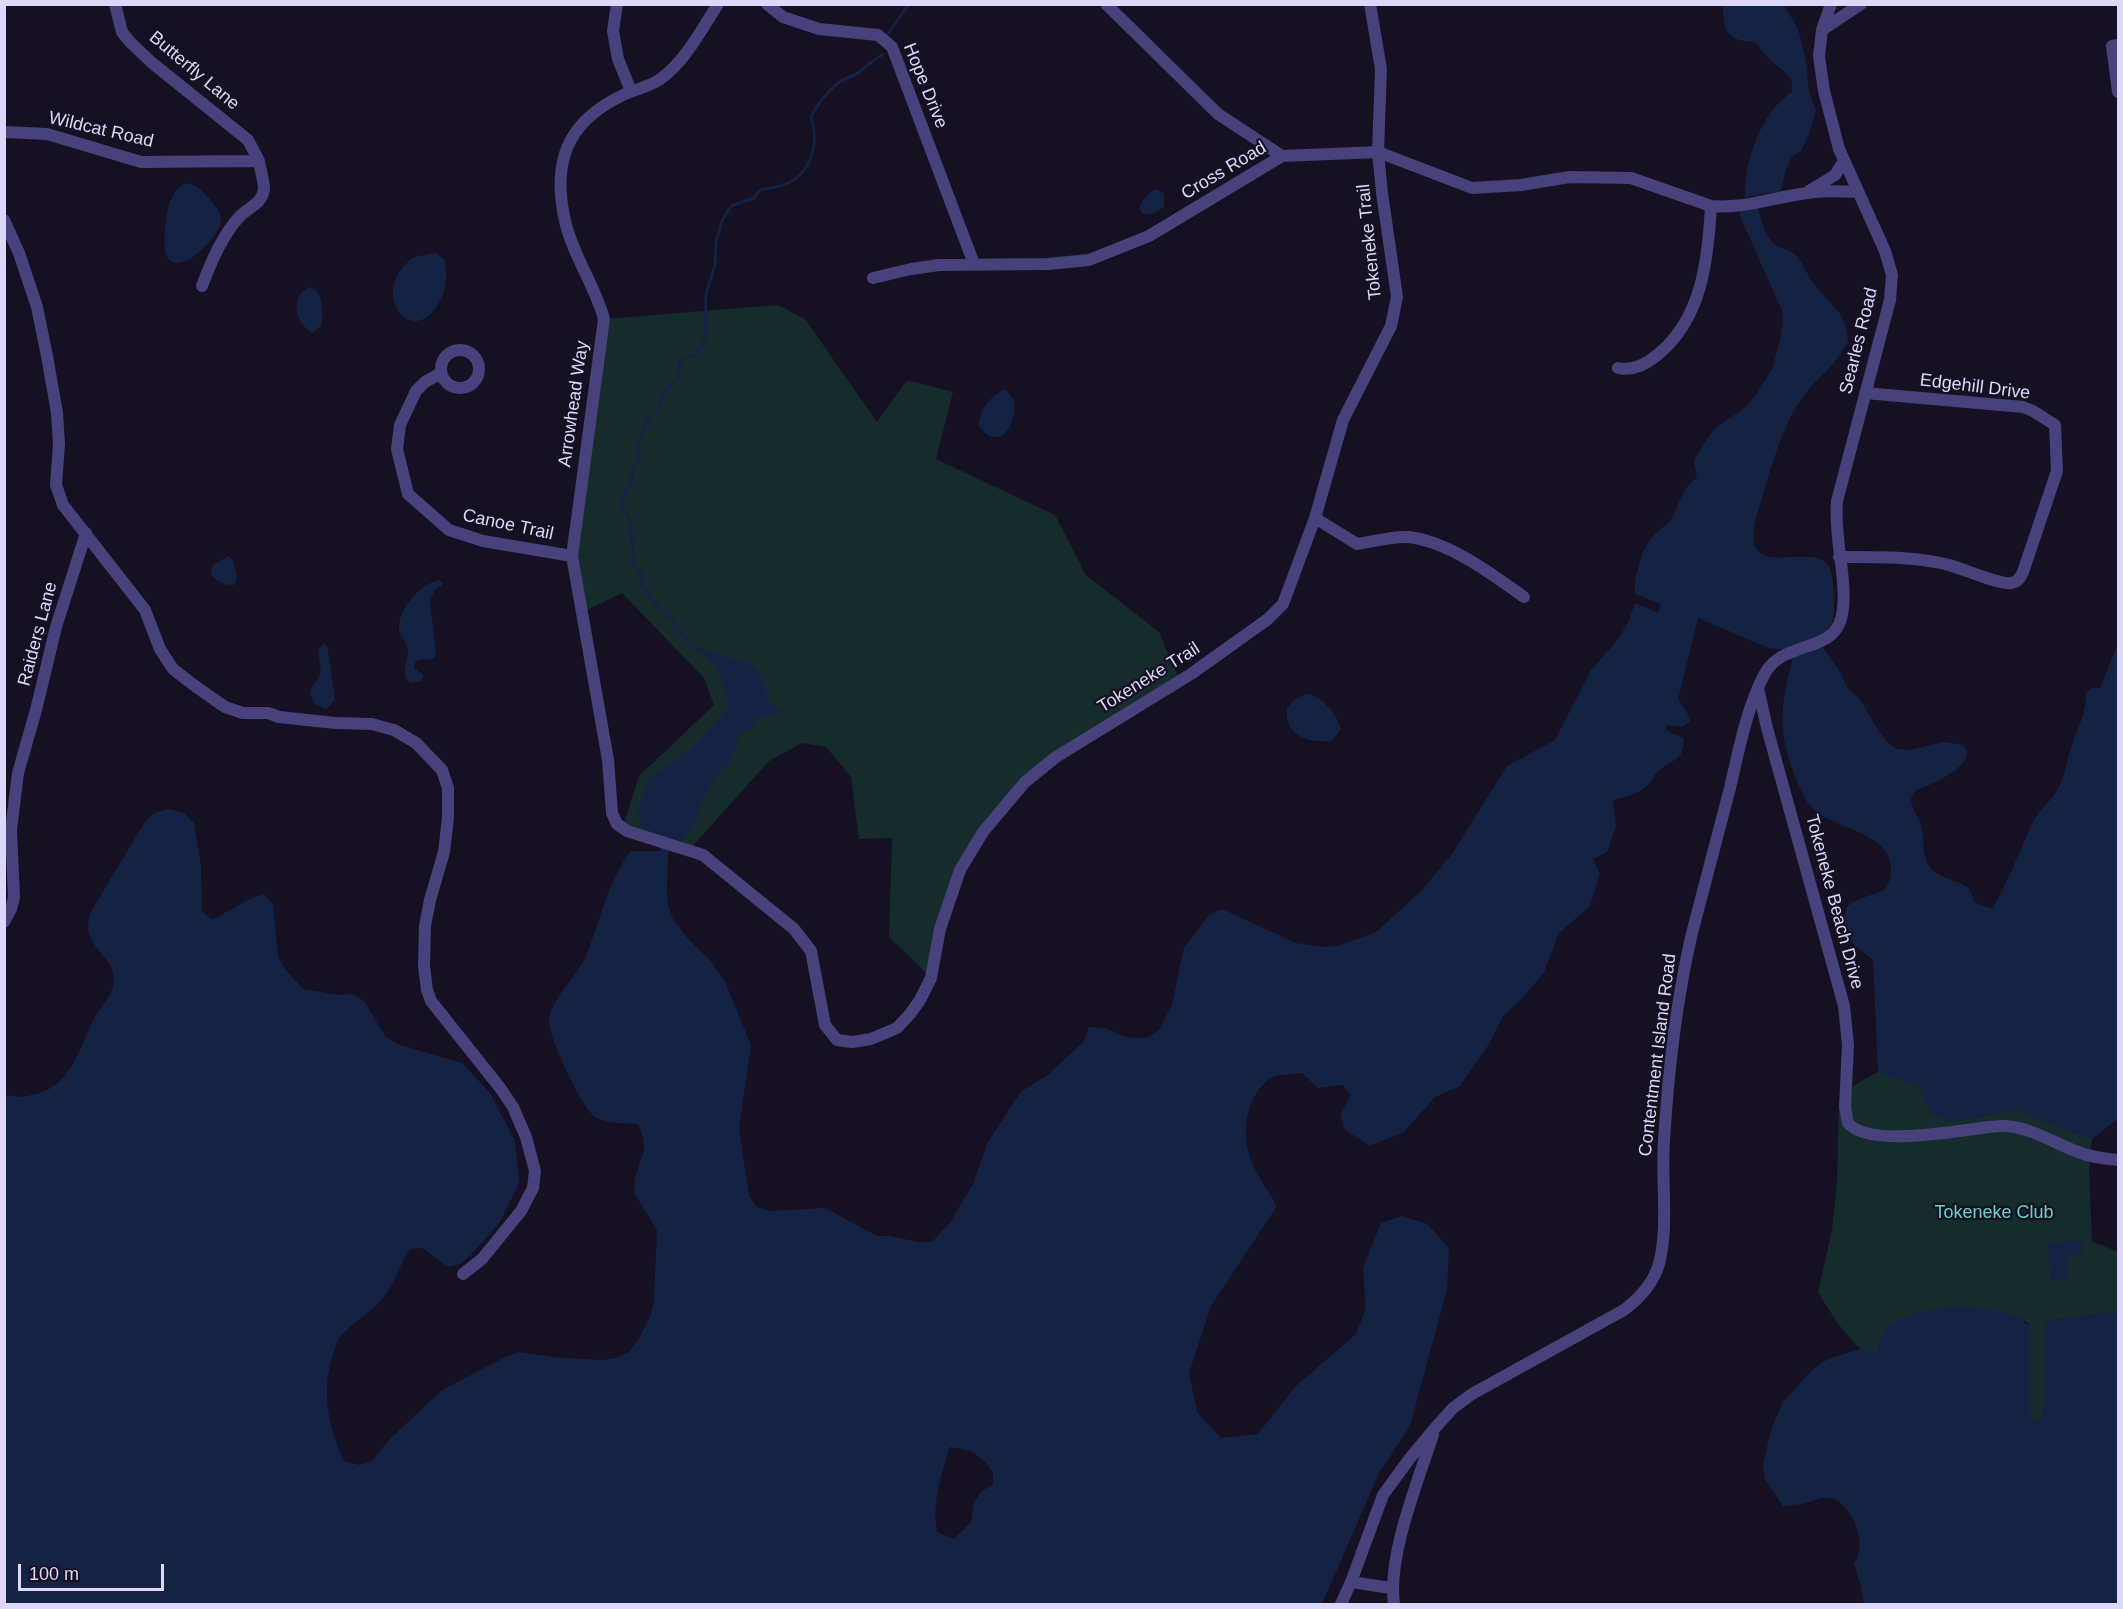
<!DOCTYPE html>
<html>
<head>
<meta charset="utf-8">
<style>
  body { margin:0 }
  #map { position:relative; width:2123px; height:1609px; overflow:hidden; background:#151122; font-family:Helvetica,sans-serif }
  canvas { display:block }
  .frame { position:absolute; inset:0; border:6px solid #ddd7fa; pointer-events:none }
  .scale { position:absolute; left:18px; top:1564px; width:146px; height:27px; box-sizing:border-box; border:3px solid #ddd7fa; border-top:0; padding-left:8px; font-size:18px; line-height:21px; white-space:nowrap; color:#ddd7fa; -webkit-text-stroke:4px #151122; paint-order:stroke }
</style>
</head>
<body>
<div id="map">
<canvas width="2123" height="1609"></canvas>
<div class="frame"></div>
<div class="scale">100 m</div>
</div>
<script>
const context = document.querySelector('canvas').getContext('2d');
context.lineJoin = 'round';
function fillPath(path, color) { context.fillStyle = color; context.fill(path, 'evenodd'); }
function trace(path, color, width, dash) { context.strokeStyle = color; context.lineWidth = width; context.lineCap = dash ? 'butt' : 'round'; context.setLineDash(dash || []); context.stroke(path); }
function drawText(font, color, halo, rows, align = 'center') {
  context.font = font + ' Helvetica,sans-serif'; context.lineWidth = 4.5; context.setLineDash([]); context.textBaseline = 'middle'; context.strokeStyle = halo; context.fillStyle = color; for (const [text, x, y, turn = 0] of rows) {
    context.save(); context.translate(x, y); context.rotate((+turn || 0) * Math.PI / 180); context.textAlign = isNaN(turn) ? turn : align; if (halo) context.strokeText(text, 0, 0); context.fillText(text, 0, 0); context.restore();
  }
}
fillPath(new Path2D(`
  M778,305L805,319L877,422L907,380L953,392L936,459L1055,515L1086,575L1159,632L1180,681L1025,782L960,870L931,978L889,937L892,838L859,839L851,777L826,747L802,743L769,761L689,850L622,829L639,776L714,705L704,678L622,593L581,613L572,556L604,319Z
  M1878,1072L1920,1087L1932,1113L1951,1122L2015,1110L2092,1139L2089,1171L2092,1241L2118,1252V1312L2045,1321V1408L2041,1419L2031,1421L2029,1417V1326L2027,1322L2009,1315L1982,1309L1879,1343V1351C1878,1352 1870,1353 1869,1353C1854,1351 1826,1306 1818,1292L1832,1230L1837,1181L1839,1103L1854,1085Z`), '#152b2c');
fillPath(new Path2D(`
  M1723,5H1784L1798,29L1806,61L1809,92L1816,110L1809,134L1801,151L1792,156L1785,172L1781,191L1745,197C1745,160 1760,113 1792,92C1795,75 1782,71 1771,61C1765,55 1761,48 1754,42C1726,40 1723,32 1723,5Z
  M188,183C198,186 207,195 213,203C216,208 221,213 221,219C222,237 173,285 165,251C164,231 164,189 188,183Z
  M1157,189L1164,194V207L1152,214H1143L1139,209C1142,200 1148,192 1157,189Z
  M1758,207C1761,221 1765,240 1779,247C1783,249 1788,250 1792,252C1802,259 1806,273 1813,283C1829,304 1847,311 1848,342C1843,349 1839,357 1833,364C1824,374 1813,383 1805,394C1783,424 1774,459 1763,494C1759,509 1751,528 1754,543C1761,572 1813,545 1828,565C1834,572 1834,599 1834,609C1834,624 1828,630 1817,639L1838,669L1847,687L1860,699L1878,730L1888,743L1897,749L1910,750L1944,742L1963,745L1967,751C1967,768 1941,779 1927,786C1922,788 1915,789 1912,795C1908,804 1918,816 1921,825C1924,838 1922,855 1929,866C1939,880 1961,880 1969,889C1972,892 1972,898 1974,902L1992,909C2009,881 2019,851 2033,822C2039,809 2051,802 2058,789C2065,776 2067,759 2072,745C2078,725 2086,717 2086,693L2092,688H2100L2118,644V1119L2092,1139L2015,1110L1951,1122L1931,1113L1920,1087L1878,1072L1873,960C1858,948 1844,940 1844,919C1844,914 1845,909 1849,905C1857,898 1874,895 1884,890C1889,885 1891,876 1891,869C1891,829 1827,830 1808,803C1797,786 1784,749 1783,729C1781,712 1785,691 1789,674C1790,669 1792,665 1792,661C1791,656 1788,652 1786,649H1773L1764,646L1698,618L1678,699L1686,710L1690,721L1682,727L1666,725V730L1684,739C1684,763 1670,759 1656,773C1653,777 1651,782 1648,785C1639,794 1625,797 1613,800L1616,826L1607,852L1593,859L1600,874L1590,906L1559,933L1544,972L1522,999L1503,1016L1489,1044L1460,1086L1435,1097L1404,1132L1370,1146L1344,1129L1341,1113L1351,1095L1343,1085L1318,1088L1302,1073C1293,1074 1277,1074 1270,1079C1248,1093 1242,1128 1248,1151C1253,1171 1267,1189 1277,1206L1211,1306L1189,1373L1197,1412L1221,1438L1258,1434L1295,1387L1356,1334L1366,1309L1363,1268L1381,1223L1402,1216L1427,1224L1449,1248L1447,1289L1410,1426L1379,1473L1322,1604H5L4,1094C16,1098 24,1097 36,1094C73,1085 79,1046 95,1017C101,1006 114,993 114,980C115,959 88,948 88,927C88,923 89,918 90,913L146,820L156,812L170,809L184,813L194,823L201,867L202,911L212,920L250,899L264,894L273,904L278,957L284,968L303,989L339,995L352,994L364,1001L385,1036L397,1044L462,1063L490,1093L515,1141L519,1183L500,1222L471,1255L460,1264L447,1267L423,1248L410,1249C399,1265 395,1283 384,1297C371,1313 352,1322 339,1338C336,1342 335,1350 333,1355C321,1389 328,1430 345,1462L360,1465L372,1461L390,1439L442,1390L507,1356L519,1352L561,1358L603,1360L616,1358L629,1352L638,1340L651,1315L654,1301L657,1230L634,1192L635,1178L644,1150L643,1136L638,1124C623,1123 607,1125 594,1116C582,1107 545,1031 549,1018C555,994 576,978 586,956C601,920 607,882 631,851H660L663,837L645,831L638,818L641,798L651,777L693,747L724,714L729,705L716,666L689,644L749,664L760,674L770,703L785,712L756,718L751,729L742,732L738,738L730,762L722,769L702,801L695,823L683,840H672L668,854L667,893L668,906L673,919L689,940L710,960L725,982L751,1045L739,1129L749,1196L757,1207L769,1211L825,1208L877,1236H891L918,1242H932L951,1221L973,1184L988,1142L1013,1103L1022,1091L1049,1074L1084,1041L1089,1027L1106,1028L1122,1036L1135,1038L1149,1037L1159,1030L1172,1005L1184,948L1209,915L1222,909L1296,943L1324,947L1338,946L1376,932L1421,891L1452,854L1507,766L1555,740L1591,670L1615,643L1628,623L1635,603L1658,613L1661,604L1635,594V580L1642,554L1651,538L1671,520L1685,489L1697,477L1694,461L1708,437L1715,428L1745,408L1758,392L1773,367L1781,335L1783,320L1782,311L1740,216V210ZM950,1447C972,1449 980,1455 993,1472V1484L981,1492L974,1502L971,1522L954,1539L937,1532C932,1504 941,1473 950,1447Z
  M435,253L444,259C448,276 447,289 438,304C412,350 366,292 414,257Z
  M309,287C324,290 324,314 321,326L313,333C295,324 289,297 309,287Z
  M1003,390L1007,391C1008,392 1012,398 1013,399C1018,411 1009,444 990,436C986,435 983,430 979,427C978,413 990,396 1003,390Z
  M228,556L233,560C234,568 240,578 234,585C225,585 215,582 211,574C210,563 221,562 228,556Z
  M439,580L443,584L434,591L430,601L436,656L432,660L421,659L415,662L414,668L423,675L422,681L411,683L406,679C403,664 407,664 408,651C408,644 400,637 399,629C398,609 420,584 439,580Z
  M324,643L327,645L335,700L326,709L316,705L310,694L312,687L321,673L318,650Z
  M1306,694C1323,696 1336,714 1341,729L1332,741C1309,743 1284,737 1287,708L1294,700Z
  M2081,1240L2082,1254L2067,1255L2069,1278L2051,1280L2047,1243Z
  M1965,1306C1984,1309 2015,1311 2029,1326V1411L2031,1421L2041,1419L2045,1408V1321L2118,1312V1604H1864L1861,1586L1854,1564C1869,1545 1852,1501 1829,1498C1818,1497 1812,1502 1802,1504C1796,1505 1789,1505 1783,1506L1765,1479L1763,1464L1772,1427L1783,1402L1813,1369L1828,1359L1860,1349L1870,1353L1879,1352C1880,1345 1878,1340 1882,1334C1896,1311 1940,1308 1965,1306Z`), '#142344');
trace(new Path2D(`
  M888,34L909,4
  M689,644L672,620L662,612L642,586L641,573L634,565L630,519L620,505L632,481L633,468L640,458L637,446L643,431L651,415L659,408L664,392L678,378L680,360L694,355L701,348L705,339L706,294L715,265L716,242L722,221L731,206L754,198L760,190C769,187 779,188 788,183C813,171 819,141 811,117C817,105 827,92 838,83C844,78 853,77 859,72C869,65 871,61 882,55`), '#142344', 3);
trace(new Path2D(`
  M115,4L122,32L130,42L151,62L248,140L259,161
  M617,4L613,31L618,59L631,91
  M718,4C701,30 685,62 659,80C648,87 633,90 621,96C566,123 552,163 565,221C573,256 595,285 604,319L572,556L608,760L612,813L617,824L627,831L703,855L794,929L811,951L825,1025L837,1040L852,1042L871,1039L897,1028L910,1014L920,1000L931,978L940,929L960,870L983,832L1025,782L1056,757L1191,674L1268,619L1283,604L1315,518L1343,420L1391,326L1397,297L1382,193L1378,152L1381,69L1370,4
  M767,4L783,17L819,29L878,35L892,47L974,264
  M1106,4L1218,114L1282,156
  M1822,30L1861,4
  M2118,45L2112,46L2118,92
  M4,132L47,134L141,162L259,161C260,169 264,180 264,189C262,204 249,207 240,216C222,236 211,262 202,286
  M1809,191L1835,175L1844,161
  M4,220L19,253L37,307L47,356L57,413L59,444L56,485L63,505L145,610L160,649L173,669L195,686L225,707L243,713H268L279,717L335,723L372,724L394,730L416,743L442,770L448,788V818L444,852L430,900L425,926L424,966L427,990L431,1001L501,1089L513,1107L526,1137L535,1171L533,1188L521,1211L482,1259L463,1274
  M873,278L911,269L939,265L1048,264L1089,260L1149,236L1282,156L1378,152L1472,188L1521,185L1570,177L1631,178L1711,206C1743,209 1775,197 1807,193C1824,190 1841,191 1858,192
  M441 369a19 19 0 1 1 38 0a19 19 0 1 1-38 0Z
  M1618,368C1632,371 1645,365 1656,356C1702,320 1708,260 1711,206
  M441,373L425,382L416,391L400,425L397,449L408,494L449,530L483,541L572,556
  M1315,518L1357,544C1372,542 1392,536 1408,537C1448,541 1492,574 1524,597
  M1839,557C1874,557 1910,556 1945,564C1960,567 1998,585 2011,583C2018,582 2020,578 2023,572L2057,471L2055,425L2033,411L2023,407L1865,393
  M1758,688L1767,728L1844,1006L1848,1045L1845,1107L1848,1123C1870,1150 1968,1128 2000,1126C2028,1125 2053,1143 2078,1152C2091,1157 2105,1159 2118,1160
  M4,922L11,909L14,897L11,830L18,773L36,710L56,627L86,533
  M1351,1582L1391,1588
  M1341,1604L1351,1582L1383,1495L1410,1458L1435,1428L1453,1408L1472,1394L1624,1310C1640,1298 1653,1284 1659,1264C1669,1225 1661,1181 1664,1141C1668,1073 1676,1004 1691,937C1704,888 1717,838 1730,788C1739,750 1746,710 1764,675C1782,640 1831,654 1841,619C1850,587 1833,538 1837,501L1890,300L1892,275L1885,251L1839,149L1824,91L1819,56L1822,30L1831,4
  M1394,1604C1387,1557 1418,1481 1433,1435`), '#47417c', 12);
drawText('18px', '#ddd7fa', '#151122', [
  ["Butterfly Lane",194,71,40],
  ["Hope Drive",925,86,68],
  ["Wildcat Road",101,130,13],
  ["Cross Road",1224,171,-31],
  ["Tokeneke Trail",1370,242,-96],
  ["Searles Road",1859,341,-76],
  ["Edgehill Drive",1975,387,7],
  ["Arrowhead Way",574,404,-82],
  ["Canoe Trail",508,525,12],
  ["Raiders Lane",38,634,-75],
  ["Tokeneke Trail",1149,678,-32],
  ["Tokeneke Beach Drive",1834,902,75],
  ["Contentment Island Road",1658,1055,-83]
]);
drawText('18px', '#6bd2bf', '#151122', [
  ["Tokeneke Club",1994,1213]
]);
</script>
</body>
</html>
